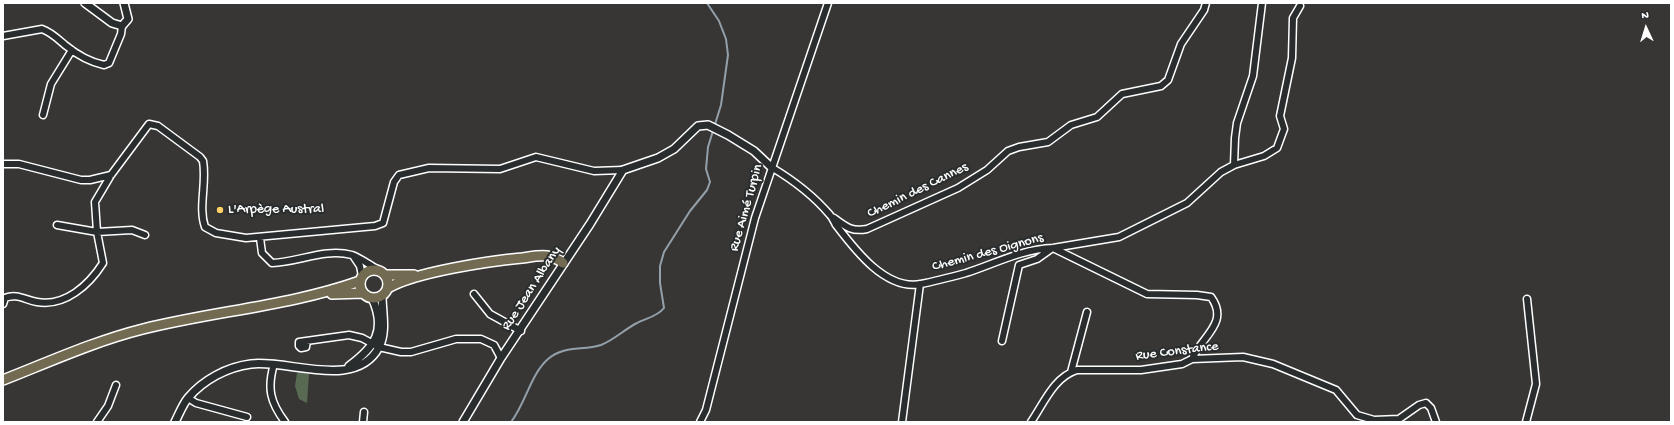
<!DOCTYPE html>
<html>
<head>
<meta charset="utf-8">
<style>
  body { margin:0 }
  #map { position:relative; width:1674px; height:425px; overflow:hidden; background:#373635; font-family:"Gochi Hand",sans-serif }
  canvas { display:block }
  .frame { position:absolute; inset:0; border:4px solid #fff; pointer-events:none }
  .north { position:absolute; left:1626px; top:8px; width:40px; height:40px; -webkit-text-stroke:3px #2a2d2e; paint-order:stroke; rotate:356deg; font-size:11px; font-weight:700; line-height:16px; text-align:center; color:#fff }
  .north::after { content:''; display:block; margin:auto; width:14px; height:18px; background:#fff; clip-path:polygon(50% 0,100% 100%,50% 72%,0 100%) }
</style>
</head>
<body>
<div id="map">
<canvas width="1674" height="425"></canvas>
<div class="frame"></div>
<div class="north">N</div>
</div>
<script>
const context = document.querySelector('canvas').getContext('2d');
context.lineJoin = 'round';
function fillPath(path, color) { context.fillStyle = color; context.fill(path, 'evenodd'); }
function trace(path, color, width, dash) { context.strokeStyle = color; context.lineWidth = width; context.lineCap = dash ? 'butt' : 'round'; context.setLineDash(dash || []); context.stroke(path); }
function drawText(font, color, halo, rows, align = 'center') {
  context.font = font + ' "Gochi Hand",sans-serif'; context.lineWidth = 4; context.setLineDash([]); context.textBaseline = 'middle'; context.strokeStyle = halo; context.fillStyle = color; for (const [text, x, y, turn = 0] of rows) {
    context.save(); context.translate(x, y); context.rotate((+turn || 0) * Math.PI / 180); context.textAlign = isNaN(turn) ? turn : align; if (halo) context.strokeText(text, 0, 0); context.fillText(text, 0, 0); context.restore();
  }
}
fillPath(new Path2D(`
  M300,372L309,374L307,403L299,399L295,386L297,373Z`), '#596a53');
trace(new Path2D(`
  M511,422C526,403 530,375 548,359C564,345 583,351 601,345C614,340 625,329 637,323C646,318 657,317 664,308L660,283V266L664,252L690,211L707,190L710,182L706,169L708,147L721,105L728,55L726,39L719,21L707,3`), '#94a0a9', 2);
const minor = new Path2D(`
  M3,36L42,29C51,32 58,39 65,45C76,54 90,62 104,65L109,63L121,34L122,26
  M43,115L51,84L72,50
  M3,164H19L81,180H90L111,175
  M1234,165L1235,138L1237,123L1253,76L1262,3
  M771,167C793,180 813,195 830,215C833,218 834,222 836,225C855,250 886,291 921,284C936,281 951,277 966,273C994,264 1022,249 1053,248L1119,237L1187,203L1221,172L1234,165L1264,156L1277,148L1284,129L1280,116L1292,58L1293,18L1300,6
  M834,218C846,227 852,232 867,229L958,188L987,170L1008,151L1019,147L1048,142L1071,125L1097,117L1122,94L1161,86L1168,80L1181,44L1204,10L1206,3
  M57,225L97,232L132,230L145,235
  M260,238L262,253L272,263C299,262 325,248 352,255C361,258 369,265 377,269
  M1053,248L1147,294L1197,295L1211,297C1230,323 1201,337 1192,359
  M354,257L360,266L362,276
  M474,294L490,314L521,331
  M3,304L5,298C17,293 25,300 37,302C65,307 89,285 103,263L97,232L95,202L111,175L149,124L158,126L200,157L203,161C207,183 198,207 205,227L216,233L246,238L375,226L383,223L394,182L399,175L429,168L500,169L536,157L594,171L623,170
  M307,341L306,347L301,348L299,346V342L349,335L362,338L379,347L401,352H411L456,339H481L494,345L501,358
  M1002,341L1019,265L1037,259L1051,249
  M274,364C267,388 270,402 285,422
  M1071,372L1087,312
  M188,398L196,403L247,417
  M97,422L108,406L116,385
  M363,422L364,412
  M700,422L706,410L755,218L828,3
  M902,422L920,284
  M1031,422C1044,403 1054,377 1077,370H1141L1182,364L1192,359L1243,357L1273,364L1336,390L1357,415L1374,420L1399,419L1419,405L1426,403L1431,408L1436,422
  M1526,422L1536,384L1527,299`);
const tertiary = new Path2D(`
  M85,3L112,23L122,26L128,19L124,3
  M349,366C375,347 387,330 372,298
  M175,422C179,414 183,404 188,398C203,380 227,367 251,364C288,359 356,391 379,347C387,332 382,312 382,296
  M463,422L501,358L590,224L623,170L658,158L674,149L698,126L708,125L728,135L754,151L771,167`);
const primary = new Path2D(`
  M360 284a14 14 0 1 1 28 0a14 14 0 1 1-28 0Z
  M386,275H414
  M388,288C415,272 490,261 522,258C530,257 539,255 547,256C554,257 558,259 563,263
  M332,294L363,293
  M3,380C49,362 95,341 143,329C214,311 290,306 360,281`);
trace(minor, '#fff', 9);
trace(tertiary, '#fff', 10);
trace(primary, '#fff', 12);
trace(minor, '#2a2d2e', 6);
trace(tertiary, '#2a2d2e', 7);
trace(primary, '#726b52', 9);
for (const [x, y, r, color] of [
  [220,210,4,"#ffd166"]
]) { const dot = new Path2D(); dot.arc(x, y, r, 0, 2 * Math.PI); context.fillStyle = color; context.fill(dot); trace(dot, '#2a2d2e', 1.5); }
drawText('14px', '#fff', '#2a2d2e', [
  ["Chemin des Cannes",918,191,-26],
  ["Rue Aimé Turpin",747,208,-74],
  ["Chemin des Oignons",988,253,-15],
  ["Rue Jean Albany",532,289,-57],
  ["Rue Constance",1177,352,-7]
]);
drawText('14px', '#fff', '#2a2d2e', [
  ["L'Arpège Austral",228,210]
], 'left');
</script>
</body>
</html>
